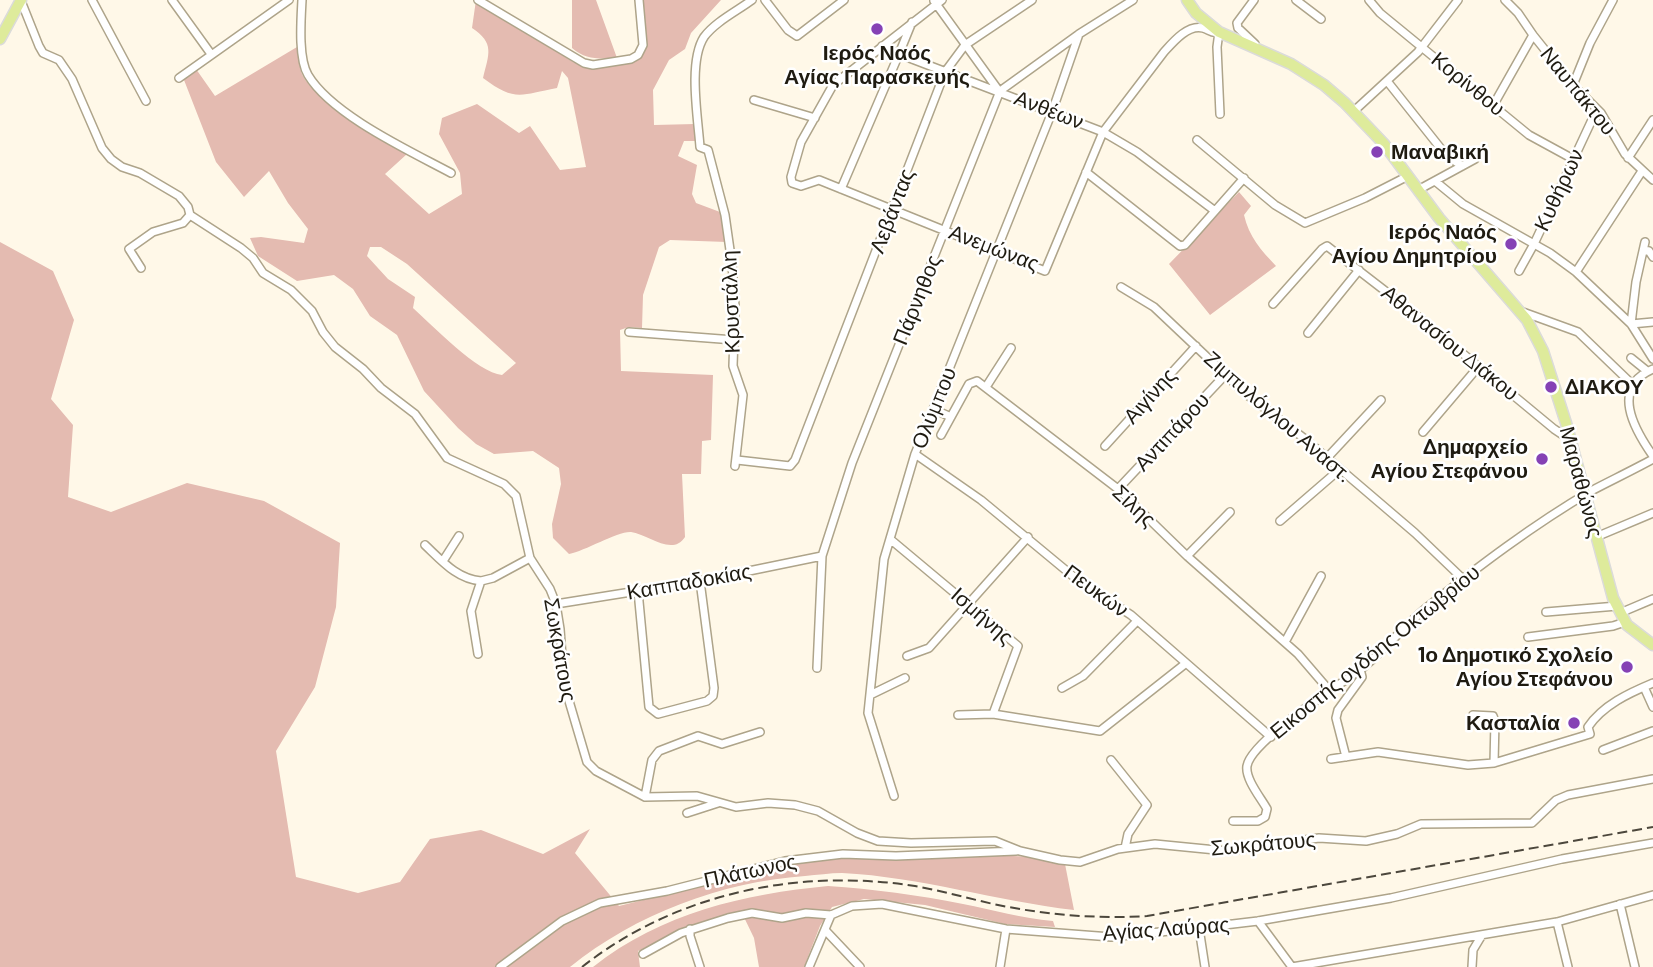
<!DOCTYPE html>
<html>
<head>
<meta charset="utf-8">
<style>
  body { margin:0 }
  canvas { display:block; background:#fff8e8 }
</style>
</head>
<body>
<canvas width="1653" height="967"></canvas>
<script>
const context = document.querySelector('canvas').getContext('2d');
context.lineJoin = 'round';
function fillPath(path, color) { context.fillStyle = color; context.fill(path, 'evenodd'); }
function trace(path, color, width, dash) { context.strokeStyle = color; context.lineWidth = width; context.lineCap = dash ? 'butt' : 'round'; context.setLineDash(dash || []); context.stroke(path); }
function drawText(font, color, halo, rows, align = 'center') {
  context.font = font + ' Barlow,sans-serif'; context.lineWidth = 5; context.setLineDash([]); context.textBaseline = 'middle'; context.strokeStyle = halo; context.fillStyle = color; for (const [text, x, y, turn = 0] of rows) {
    context.save(); context.translate(x, y); context.rotate((+turn || 0) * Math.PI / 180); context.textAlign = isNaN(turn) ? turn : align; if (halo) context.strokeText(text, 0, 0); context.fillText(text, 0, 0); context.restore();
  }
}
fillPath(new Path2D(`
  M476,0L573,62L586,67L634,60L643,54L647,45L642,0H721L691,33L685,49L669,60L653,90L654,125L695,124L696,141H684L678,156L697,165L692,194L696,203L720,212L727,242L670,240L659,247L643,295L642,328L629,327L620,330L621,371L713,375L711,440L702,441L701,474H682L685,537C672,557 648,534 631,532C618,531 585,551 569,554L553,538L552,524L561,484L559,468L533,451L494,454L476,444L458,428L424,391L397,335L370,316L353,289L334,275L297,281L258,256L250,238L261,237L304,243L308,229L288,203L269,171L244,197L216,162L184,80L196,69L215,96L297,47C299,56 299,67 302,74C313,100 382,139 407,154L385,174L429,214L462,194L460,173L439,134L442,118L477,104L519,133L530,126L560,170L586,167L568,78L562,71L557,88C520,95 515,102 483,78C489,54 495,43 472,28ZM370,247H381L407,264L516,363L502,375C478,373 433,326 413,308L415,297L388,279L367,256Z
  M572,0H596L617,58C599,59 586,60 572,48Z
  M1239,192L1251,206L1244,215C1249,237 1261,250 1276,266L1210,315L1169,264Z
  M0,242L53,271L74,320L51,399L73,425L68,497L111,512L187,483L264,501L340,543L336,607L315,687L276,751L296,877L358,893L400,882L430,839L481,830L543,854L590,829L575,853L619,906L784,865L841,857L993,855L1034,857L1065,864L1074,910C996,901 921,877 842,873C830,873 817,875 805,876C721,882 636,914 570,967H0Z
  M828,886C873,889 918,895 963,904C993,910 1022,918 1053,921L1055,927L1005,924L925,905L864,899L832,907L820,926L804,967H759L754,938L741,911L689,926L638,951L640,967H593C661,913 744,894 828,886Z`), '#e4bbb1');
const minor = new Path2D(`
  M92,0L146,101
  M172,0L211,54
  M302,0C301,20 298,58 308,75C332,115 410,151 451,173
  M478,0L584,63L593,65L631,59L638,55L643,45L639,0
  M765,0L788,30L797,36L844,0
  M942,0L833,85L801,142L791,177L792,183L801,186L819,180L1045,271L1103,132L1164,52C1173,42 1188,24 1203,28C1210,30 1211,34 1219,32L1217,47L1220,114
  M1254,0L1237,23L1238,28L1255,44L1254,47
  M1296,0L1321,19
  M1369,0L1380,13L1529,135L1573,159
  M1505,0L1518,13L1533,35L1573,85L1601,113L1625,154L1653,180
  M21,1L39,46L43,53L59,60L72,79L102,148L111,159L122,167L140,173L179,196L188,207L190,215L241,248L253,258L263,273L291,290L312,311L323,332L335,347L363,369L381,388L415,414L447,458L504,484L516,496L530,558L550,589L556,604L560,629L564,684L587,762L596,771L645,797L697,796L736,807L768,803L795,805L818,811L857,833L878,841L911,843L995,841L1020,851L1060,860L1080,862L1118,849L1155,844L1226,851L1319,838L1366,841L1397,834L1421,824L1532,823L1556,800L1568,795L1653,779
  M934,1L999,91
  M912,22L899,54L1103,132L1137,152L1215,211
  M179,78L289,0
  M1387,81L1446,155L1462,166
  M1573,85L1590,43L1613,0
  M754,100L815,118
  M1494,104L1533,35
  M1354,111L1418,52L1458,0
  M1197,140L1275,205L1305,223L1365,198L1408,176
  M1628,158L1653,120
  M1086,172L1180,246L1185,245L1244,178
  M1435,181L1463,204L1550,253L1576,272L1631,324L1653,359
  M841,189L899,54L882,46
  M1418,190L1475,159
  M1645,242L1636,282L1631,324L1653,322
  M1644,250L1649,251L1653,257
  M141,268L129,249L153,232L183,223L190,215
  M1519,271L1534,244L1597,109
  M1576,272L1642,171
  M1121,287L1154,307L1246,394L1305,439L1415,533L1463,579
  M1273,304L1322,249L1327,246L1415,314L1554,429L1563,435L1570,436
  M1520,311L1578,332L1633,385
  M629,332L734,340
  M1308,333L1359,270
  M1631,358L1647,371
  M1653,369C1610,387 1634,429 1653,456
  M986,387L1011,348
  M933,409L951,417
  M1423,432L1479,366
  M941,435L969,384L977,381L1118,489L1187,556L1298,654L1329,690
  M1105,446L1196,346
  M915,454L981,500L1080,582L1131,615L1271,737
  M1326,459L1381,400
  M737,460L790,466L795,460L945,72L965,45L1032,0
  M735,466L743,395L733,366L735,306L732,264L725,215L708,150L700,147C698,118 688,62 704,37C715,22 737,11 752,0
  M1118,489L1226,374
  M1280,521L1339,470
  M1596,537L1653,513
  M890,539L1018,646L993,714
  M425,545C442,561 457,579 481,581
  M1187,556L1230,512
  M443,561L459,536
  M638,591L649,707L658,714L707,701L713,696L714,688L700,581
  M556,604L700,581L822,556
  M1546,612L1617,606
  M1620,613L1653,599
  M1528,637L1613,626L1625,622
  M1285,642L1321,576
  M478,654L471,611L481,581L493,578L530,558
  M907,656L929,648L1028,537
  M817,668L822,556L852,463L1000,91L1079,34L1133,0
  M1644,687L1653,707
  M1062,688L1083,676L1137,621
  M870,695L905,678
  M958,715L993,714L1100,731L1185,664
  M1473,715L1493,716L1495,721L1494,763
  M1603,750L1653,731
  M1346,757L1336,718L1338,710L1362,677L1360,669
  M1331,759L1378,752L1468,765L1494,763L1590,734L1588,727C1603,705 1629,693 1653,683
  M1111,760L1147,805L1128,834L1125,848
  M894,796L868,713L884,559L915,454L1052,112L1079,34
  M645,797L652,760L659,751L698,736L722,744L760,732
  M687,813L718,803
  M1233,821H1258L1265,817L1267,809C1261,798 1245,779 1247,766C1251,741 1338,686 1360,670C1383,652 1403,627 1426,608C1479,566 1533,525 1591,491C1612,480 1633,470 1653,459
  M1620,904L1635,967
  M1258,921L1292,967
  M1557,922L1568,967
  M1199,928L1205,967
  M690,929V936L700,967
  M825,930L860,967
  M643,954L681,933L728,918L752,913L782,918L806,913L831,915L852,906L882,904L1006,929L1111,937L1199,928L1258,921L1391,898L1562,859L1653,843
  M500,967L562,921L600,903L667,891L785,861L843,854L896,856L1016,851
  M809,967L831,915
  M1000,967L1006,929
  M1292,967L1557,922L1653,895
  M1472,967L1473,950L1482,935`);
const major = new Path2D(`
  M1187,0L1196,13L1219,32L1291,64L1324,85L1345,103L1384,144L1439,218L1527,320L1543,351L1566,423L1613,598L1627,625L1653,645
  M0,39L21,0`);
trace(minor, '#aea48a', 10);
trace(major, '#dbdbd9', 13);
trace(minor, '#fff', 7);
trace(major, '#deeb9b', 10);
trace(new Path2D(`
  M582,967C676,893 798,868 915,886C943,891 970,899 998,905C1047,915 1097,919 1147,916L1653,827`), '#4c473c', 2, [10, 5]);
for (const [x, y, r, color] of [
  [877,29,7,"#8542b5"],
  [1377,152,7,"#8542b5"],
  [1511,244,7,"#8542b5"],
  [1551,387,7,"#8542b5"],
  [1542,459,7,"#8542b5"],
  [1627,667,7,"#8542b5"],
  [1574,723,7,"#8542b5"]
]) { const dot = new Path2D(); dot.arc(x, y, r, 0, 2 * Math.PI); context.fillStyle = color; context.fill(dot); trace(dot, '#fff', 2.5); }
drawText('bold 21px', '#1f1b11', '#fff', [
  ["Ιερός Ναός",877,53,"center"],
  ["Αγίας Παρασκευής",877,77,"center"],
  ["Μαναβική",1391,152,"left"],
  ["Ιερός Ναός",1497,232],
  ["Αγίου Δημητρίου",1497,256],
  ["ΔΙΑΚΟΥ",1565,387,"left"],
  ["Δημαρχείο",1528,447],
  ["Αγίου Στεφάνου",1528,471],
  ["1ο Δημοτικό Σχολείο",1613,655],
  ["Αγίου Στεφάνου",1613,679],
  ["Κασταλία",1560,723]
], 'right');
drawText('21px', '#1f1b11', '#fff', [
  ["Κορίνθου",1468,84,39],
  ["Ναυπάκτου",1578,91,51],
  ["Ανθέων",1049,110,21],
  ["Κυθήρων",1559,190,-65],
  ["Λεβάντας",892,211,-69],
  ["Ανεμώνας",994,248,21],
  ["Πάρνηθος",917,300,-68],
  ["Κρυστάλλη",731,302,-92],
  ["Αθανασίου Διάκου",1450,343,39],
  ["Αιγίνης",1150,396,-48],
  ["Ολύμπου",934,408,-68],
  ["Ζιμπυλόγλου Αναστ.",1278,417,41],
  ["Αντιπάρου",1172,432,-47],
  ["Μαραθώνος",1581,482,75],
  ["Σίλης",1134,506,43],
  ["Καππαδοκίας",689,582,-10],
  ["Πευκών",1096,591,36],
  ["Ισμήνης",982,616,41],
  ["Σωκράτους",560,650,80],
  ["Εικοστής ογδόης Οκτωβρίου",1375,652,-39],
  ["Σωκράτους",1263,844,-5],
  ["Πλάτωνος",750,871,-12],
  ["Αγίας Λαύρας",1166,929,-4]
]);
</script>
</body>
</html>
